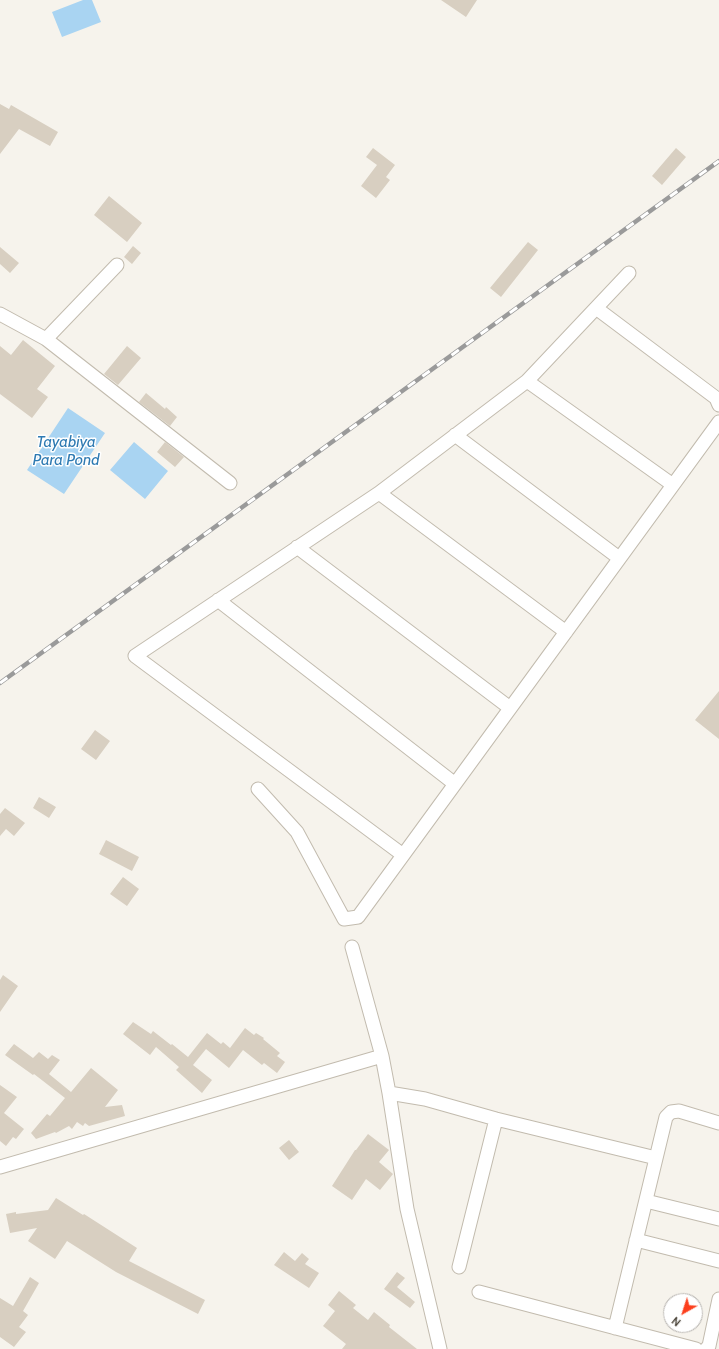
<!DOCTYPE html>
<html>
<head>
<meta charset="utf-8">
<style>
  body { margin:0 }
  #map { position:relative; width:719px; height:1349px; overflow:hidden; background:#f6f3ec; font-family:Cabin,sans-serif }
  canvas { display:block }
  .north { position:absolute; left:663px; top:1293px; width:40px; height:40px; box-sizing:border-box; background:#fff; border:1px solid #b7b4b0; border-radius:50%; rotate:219deg; font-size:11px; font-weight:700; line-height:16px; text-align:center; color:#4b4439 }
  .north::after { content:''; display:block; margin:auto; width:14px; height:18px; background:#fc3f1d; clip-path:polygon(50% 0,100% 100%,50% 72%,0 100%) }
</style>
</head>
<body>
<div id="map">
<canvas width="719" height="1349"></canvas>
<div class="north">N</div>
</div>
<script>
const context = document.querySelector('canvas').getContext('2d');
context.lineJoin = 'round';
function fillPath(path, color) { context.fillStyle = color; context.fill(path, 'evenodd'); }
function trace(path, color, width, dash) { context.strokeStyle = color; context.lineWidth = width; context.lineCap = dash ? 'butt' : 'round'; context.setLineDash(dash || []); context.stroke(path); }
function drawText(font, color, halo, rows, align = 'center') {
  context.font = font + ' Cabin,sans-serif'; context.lineWidth = 3; context.setLineDash([]); context.textBaseline = 'middle'; context.strokeStyle = halo; context.fillStyle = color; for (const [text, x, y, turn = 0] of rows) {
    context.save(); context.translate(x, y); context.rotate((+turn || 0) * Math.PI / 180); context.textAlign = isNaN(turn) ? turn : align; if (halo) context.strokeText(text, 0, 0); context.fillText(text, 0, 0); context.restore();
  }
}
fillPath(new Path2D(`
  M83,0H92L101,22L62,37L52,12Z
  M68,408L105,433L64,494L27,470Z
  M134,442L168,471L145,499L110,470Z`), '#a9d4f2');
fillPath(new Path2D(`
  M441,0H477L466,17Z
  M0,104L9,109L11,105L58,132L50,146L19,129L0,154Z
  M373,148L395,165L386,177L390,180L376,198L361,186L377,165L366,157Z
  M676,148L686,157L662,185L652,176Z
  M109,196L142,223L127,242L94,215Z
  M528,242L538,250L501,297L490,288Z
  M133,246L141,253L132,264L124,257Z
  M0,247L19,263L10,273L0,264Z
  M23,340L55,366L37,389L48,397L32,418L0,394V346L11,355Z
  M127,346L141,358L118,385L104,374Z
  M146,393L165,409L166,407L177,417L170,426L139,402Z
  M165,442L184,457L175,467L157,452Z
  M719,691V739L695,720Z
  M95,730L110,741L96,760L81,749Z
  M39,797L56,807L49,818L33,808Z
  M5,808L25,823L14,836L6,829L0,836V814Z
  M106,840L139,857L132,871L99,854Z
  M123,877L139,889L127,906L110,894Z
  M3,975L18,986L0,1012V980Z
  M133,1022L151,1034L153,1031L171,1045L172,1044L188,1057L207,1033L221,1044L223,1042L230,1048L245,1028L254,1035L256,1033L264,1038L263,1039L280,1053L277,1056L285,1062L277,1073L264,1063L262,1065L243,1050L229,1068L206,1049L193,1065L212,1080L202,1093L176,1070L179,1067L156,1047L150,1055L123,1034Z
  M14,1044L33,1058L39,1052L48,1059L52,1055L60,1060L49,1074L71,1092L91,1068L118,1090L105,1107L122,1105L125,1116L89,1126L85,1123L83,1126L77,1122L72,1129L69,1126L56,1133L55,1132L36,1139L31,1133L47,1114L50,1116L65,1098L34,1074L33,1075L5,1055Z
  M0,1085L17,1097L4,1113L24,1129L16,1139L13,1137L6,1146L0,1141Z
  M368,1134L389,1150L379,1162L393,1174L380,1190L366,1179L352,1200L332,1186L355,1150H356Z
  M289,1140L299,1152L289,1160L279,1148Z
  M56,1198L83,1215L84,1214L137,1248L129,1261L205,1300L198,1314L116,1272L67,1241L55,1259L28,1241L37,1228L10,1233L6,1214L16,1212V1214L48,1210Z
  M284,1252L295,1261L302,1253L309,1259L305,1264L319,1273L309,1288L274,1265Z
  M397,1272L405,1278L397,1287L415,1302L410,1308L384,1289Z
  M30,1277L39,1283L23,1311L28,1315L19,1327L26,1332L14,1347L0,1337V1298L13,1306Z
  M339,1291L356,1305L353,1308L368,1320L374,1312L390,1325L389,1327L417,1349H342L346,1344L323,1326L335,1311L328,1305Z`), '#d8cfc1');
const minor = new Path2D(`
  M596,308L716,398L719,405
  M0,314L46,339L230,483
  M46,339L117,265
  M527,381L673,485
  M455,435L619,558
  M379,493L566,632
  M297,547L510,708
  M218,600L455,784
  M258,789L297,832L344,919L358,917L719,422
  M403,855L135,656L379,493L527,381L629,273
  M382,1056L389,1093L407,1209L440,1349
  M389,1093L425,1099L496,1119L656,1158
  M0,1167L382,1056L352,947
  M646,1201L719,1219
  M636,1240L719,1261
  M459,1267L496,1119
  M479,1292L696,1349
  M615,1328L666,1117L671,1112L679,1111L719,1123
  M706,1349L709,1346L719,1299`);
trace(minor, '#c2bbae', 15);
trace(minor, '#fff', 13);
const rail = new Path2D(`
  M0,683L719,161`);
trace(rail, '#9a9a9a', 4.5);
trace(rail, '#fff', 3, [9]);
drawText('italic 16px', '#2e7ab2', '#fff', [
  ["Tayabiya",66,442],
  ["Para Pond",66,460]
]);
</script>
</body>
</html>
